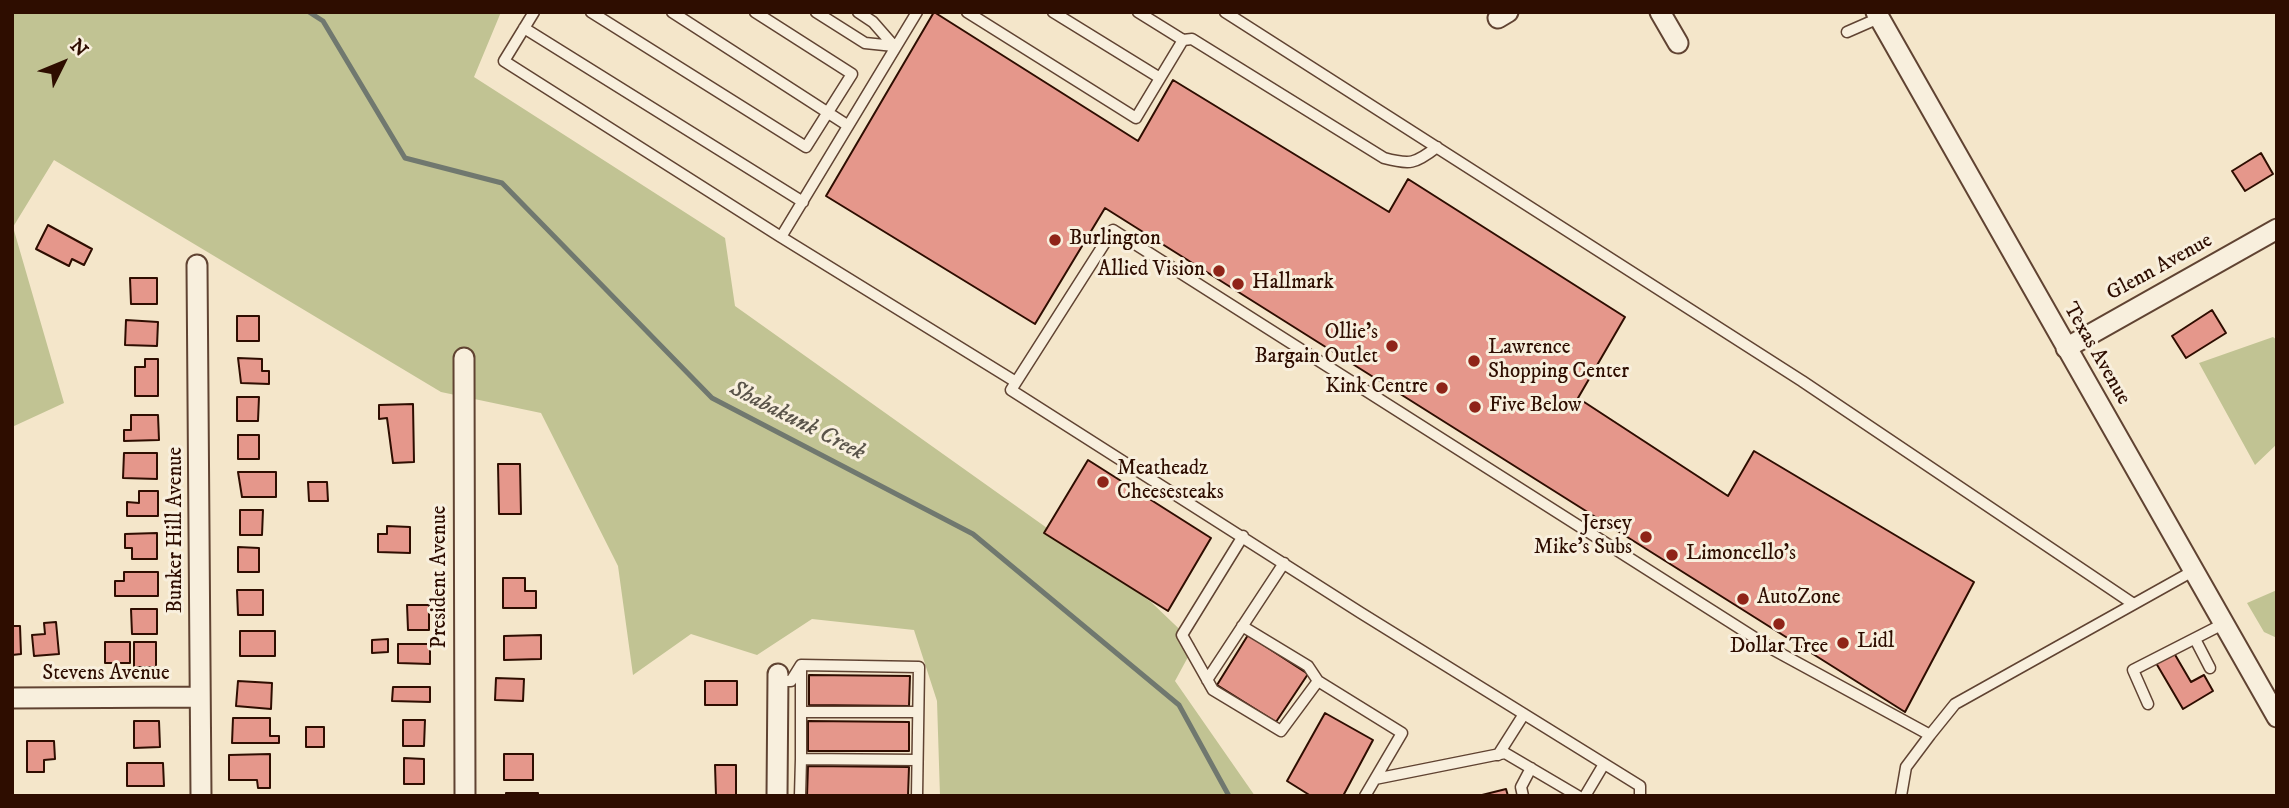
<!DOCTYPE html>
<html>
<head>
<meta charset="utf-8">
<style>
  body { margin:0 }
  #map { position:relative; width:2289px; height:808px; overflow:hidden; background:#f4e6ca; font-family:"IM FELL DW Pica",serif }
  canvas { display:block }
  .frame { position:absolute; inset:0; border:14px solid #2e0d00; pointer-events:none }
  .north { position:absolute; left:28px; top:28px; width:70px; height:70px; -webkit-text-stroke:5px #f8efdd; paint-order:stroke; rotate:47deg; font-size:19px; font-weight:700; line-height:28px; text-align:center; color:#2e0d00 }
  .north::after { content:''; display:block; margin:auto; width:24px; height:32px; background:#2e0d00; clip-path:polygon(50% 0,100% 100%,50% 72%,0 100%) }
</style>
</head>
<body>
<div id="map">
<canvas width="2289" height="808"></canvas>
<div class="frame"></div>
<div class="north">N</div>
</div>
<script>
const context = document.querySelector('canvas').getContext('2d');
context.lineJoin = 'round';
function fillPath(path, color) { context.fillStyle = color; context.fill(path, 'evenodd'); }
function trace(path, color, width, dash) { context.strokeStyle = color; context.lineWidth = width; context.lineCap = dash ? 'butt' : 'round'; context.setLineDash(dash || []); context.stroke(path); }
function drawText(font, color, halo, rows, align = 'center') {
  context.font = font + ' "IM FELL DW Pica",serif'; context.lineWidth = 6; context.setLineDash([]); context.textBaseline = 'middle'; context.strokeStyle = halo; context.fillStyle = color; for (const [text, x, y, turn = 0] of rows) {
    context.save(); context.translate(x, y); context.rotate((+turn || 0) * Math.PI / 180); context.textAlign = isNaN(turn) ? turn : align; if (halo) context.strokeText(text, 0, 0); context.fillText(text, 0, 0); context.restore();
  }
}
fillPath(new Path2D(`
  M12,12H501L474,77L725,238L735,306L1151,602L1195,644L1175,681L1255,796H940L937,701L914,630L812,619L757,655L691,634L633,675L618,566L541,413L441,392L54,160L13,227L64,403L12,427Z
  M2273,337L2277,340V444L2255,465L2199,363Z
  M2277,590V638L2264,632L2247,603Z`), '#c1c393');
trace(new Path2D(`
  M309,12L323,21L405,158L502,183L712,398L973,534L1179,705L1229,796`), '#70786f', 5);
const building = new Path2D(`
  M934,12L1138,141L1173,80L1389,212L1408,179L1625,317L1578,398L1728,496L1754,451L1974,582L1905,712L1105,208L1035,324L826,196Z
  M2261,153L2273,174L2245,191L2232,171Z
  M48,225L92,249L84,265L72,259L69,266L36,249Z
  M130,278H157V304H131Z
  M2212,310L2226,333L2186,358L2172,336Z
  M237,316H259V341H237Z
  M126,320L158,322L157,346L125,345Z
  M238,358L262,359V371H269V384L241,383Z
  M145,359H158V396H135V367H145Z
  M237,397H259L258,421H237Z
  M413,404L414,462L393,463L387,418L379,419V405Z
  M131,415H158L159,440L124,441V430H131Z
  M238,435H259V459H238Z
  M124,453H157V479L123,478Z
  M1088,460L1211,538L1168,611L1044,533Z
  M498,464H520L521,514H499Z
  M238,472H276V497H242Z
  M308,482H327L328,501H309Z
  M139,491H158V516H127V502L139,503Z
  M240,510H263L262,535H240Z
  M387,526L410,527V553L378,552V534H387Z
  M157,533V559H132V548H125V534Z
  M238,547L259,548V572H238Z
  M124,572H158V596H115V581H124Z
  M503,578H525V591H536V608H503Z
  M237,590H263V615H238Z
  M407,605H429V630H408Z
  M131,609H157V634H132Z
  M56,622L59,654L34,656L32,635L45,634L44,623Z
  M12,626H20L21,654L12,655Z
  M240,631H275V656H240Z
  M541,635V659L504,660V636Z
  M1248,635L1308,674L1276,722L1217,685Z
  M388,639V652L372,653V640Z
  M105,642H130V663H105Z
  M134,642H156V667H134Z
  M398,644H430V664L398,663Z
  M2174,653L2191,682L2204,675L2213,691L2183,709L2156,663Z
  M809,675L910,676L909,706L809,705Z
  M496,678L524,679L523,701L495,700Z
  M238,681L272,683L271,709L236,706Z
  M705,681H737V705H705Z
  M393,687H430V702L392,701Z
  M1325,713L1373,740L1343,796H1311L1287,781Z
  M233,718H270V736H279V743H232Z
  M403,720H425L424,746H403Z
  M134,721H159L160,747L134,748Z
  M808,721L909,722V751H808Z
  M306,727H324V747H306Z
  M27,741H54L55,759L44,760V772H27Z
  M270,754V788H258L257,780H229V755Z
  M504,754H533V780H504Z
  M404,758L424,759V784H404Z
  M127,763H163L164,786H127Z
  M715,765H736V796H716Z
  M808,766L909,767L908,796H807Z
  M1506,789L1508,796H1478Z
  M506,793H538V796H506Z`);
fillPath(building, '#e5978b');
trace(building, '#2e0d00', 2);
const lane = new Path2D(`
  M534,12L504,61L781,237
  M591,12L806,147L852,74L755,12
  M672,12L847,125
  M816,12L865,43L894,46
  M858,12L873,22L894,46
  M917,12L781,237L1016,382
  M967,12L1136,118L1183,40
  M1053,12L1160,78
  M1138,12L1183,40L1192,39L1384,158C1410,165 1415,164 1437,147
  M1225,12L1802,381L2132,603
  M524,28L803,202
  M1847,32L1879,18
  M1243,536L1182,635L1213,690L1281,731L1318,681L1402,733L1365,796
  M1242,626L1308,666L1318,681
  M2195,639L2210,668
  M1207,680L1284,563
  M777,681H791L801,665L919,667L917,796
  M2148,704L2133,670L2223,624
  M801,712V665
  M1930,735L1955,704L2193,571
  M1498,755L1524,714
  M917,760L801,759V712H918
  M1375,779L1505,753L1578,796
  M800,796L801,759
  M1523,796L1521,787L1531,768
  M1585,796L1604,764
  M1640,796V786L1361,613L1011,390L1113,230L1774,650L1930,735L1906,767L1901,796`);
const street = new Path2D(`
  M1660,12L1678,43
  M1876,12L2277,717
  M1498,18L1508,12
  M197,265L201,796
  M2066,348L2277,229
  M464,358L465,796
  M12,698L200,697
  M777,796L778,674`);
trace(lane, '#604332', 13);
trace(street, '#604332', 23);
trace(lane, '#f8efdd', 10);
trace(street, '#f8efdd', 19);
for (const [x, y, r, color] of [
  [1055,240,7,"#8f2418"],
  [1219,271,7,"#8f2418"],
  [1238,284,7,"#8f2418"],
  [1392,346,7,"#8f2418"],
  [1474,361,7,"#8f2418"],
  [1442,388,7,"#8f2418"],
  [1475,407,7,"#8f2418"],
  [1103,482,7,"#8f2418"],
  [1646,537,7,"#8f2418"],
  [1672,555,7,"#8f2418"],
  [1743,599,7,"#8f2418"],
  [1779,624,7,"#8f2418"],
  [1843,643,7,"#8f2418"]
]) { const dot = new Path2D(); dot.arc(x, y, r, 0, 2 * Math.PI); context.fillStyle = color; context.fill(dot); trace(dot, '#f8efdd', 2.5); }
drawText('21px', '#2e0d00', '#f8efdd', [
  ["Burlington",1069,240],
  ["Allied Vision",1205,271,"right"],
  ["Hallmark",1252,284],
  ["Ollie's",1378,334,"right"],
  ["Bargain Outlet",1378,358,"right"],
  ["Lawrence",1488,349],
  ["Shopping Center",1488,373],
  ["Kink Centre",1428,388,"right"],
  ["Five Below",1489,407],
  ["Meatheadz",1117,470],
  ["Cheesesteaks",1117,494],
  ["Jersey",1632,525,"right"],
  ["Mike's Subs",1632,549,"right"],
  ["Limoncello's",1686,555],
  ["AutoZone",1757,599],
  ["Lidl",1857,643],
  ["Dollar Tree",1779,648,"center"]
], 'left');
drawText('21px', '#2e0d00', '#f8efdd', [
  ["Glenn Avenue",2160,268,-29],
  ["Texas Avenue",2096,354,60],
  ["Bunker Hill Avenue",177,530,-90],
  ["President Avenue",441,577,-90],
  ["Stevens Avenue",106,675]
]);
drawText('italic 23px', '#5a544a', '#f8efdd', [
  ["Shabakunk Creek",797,422,27]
]);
</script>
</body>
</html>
